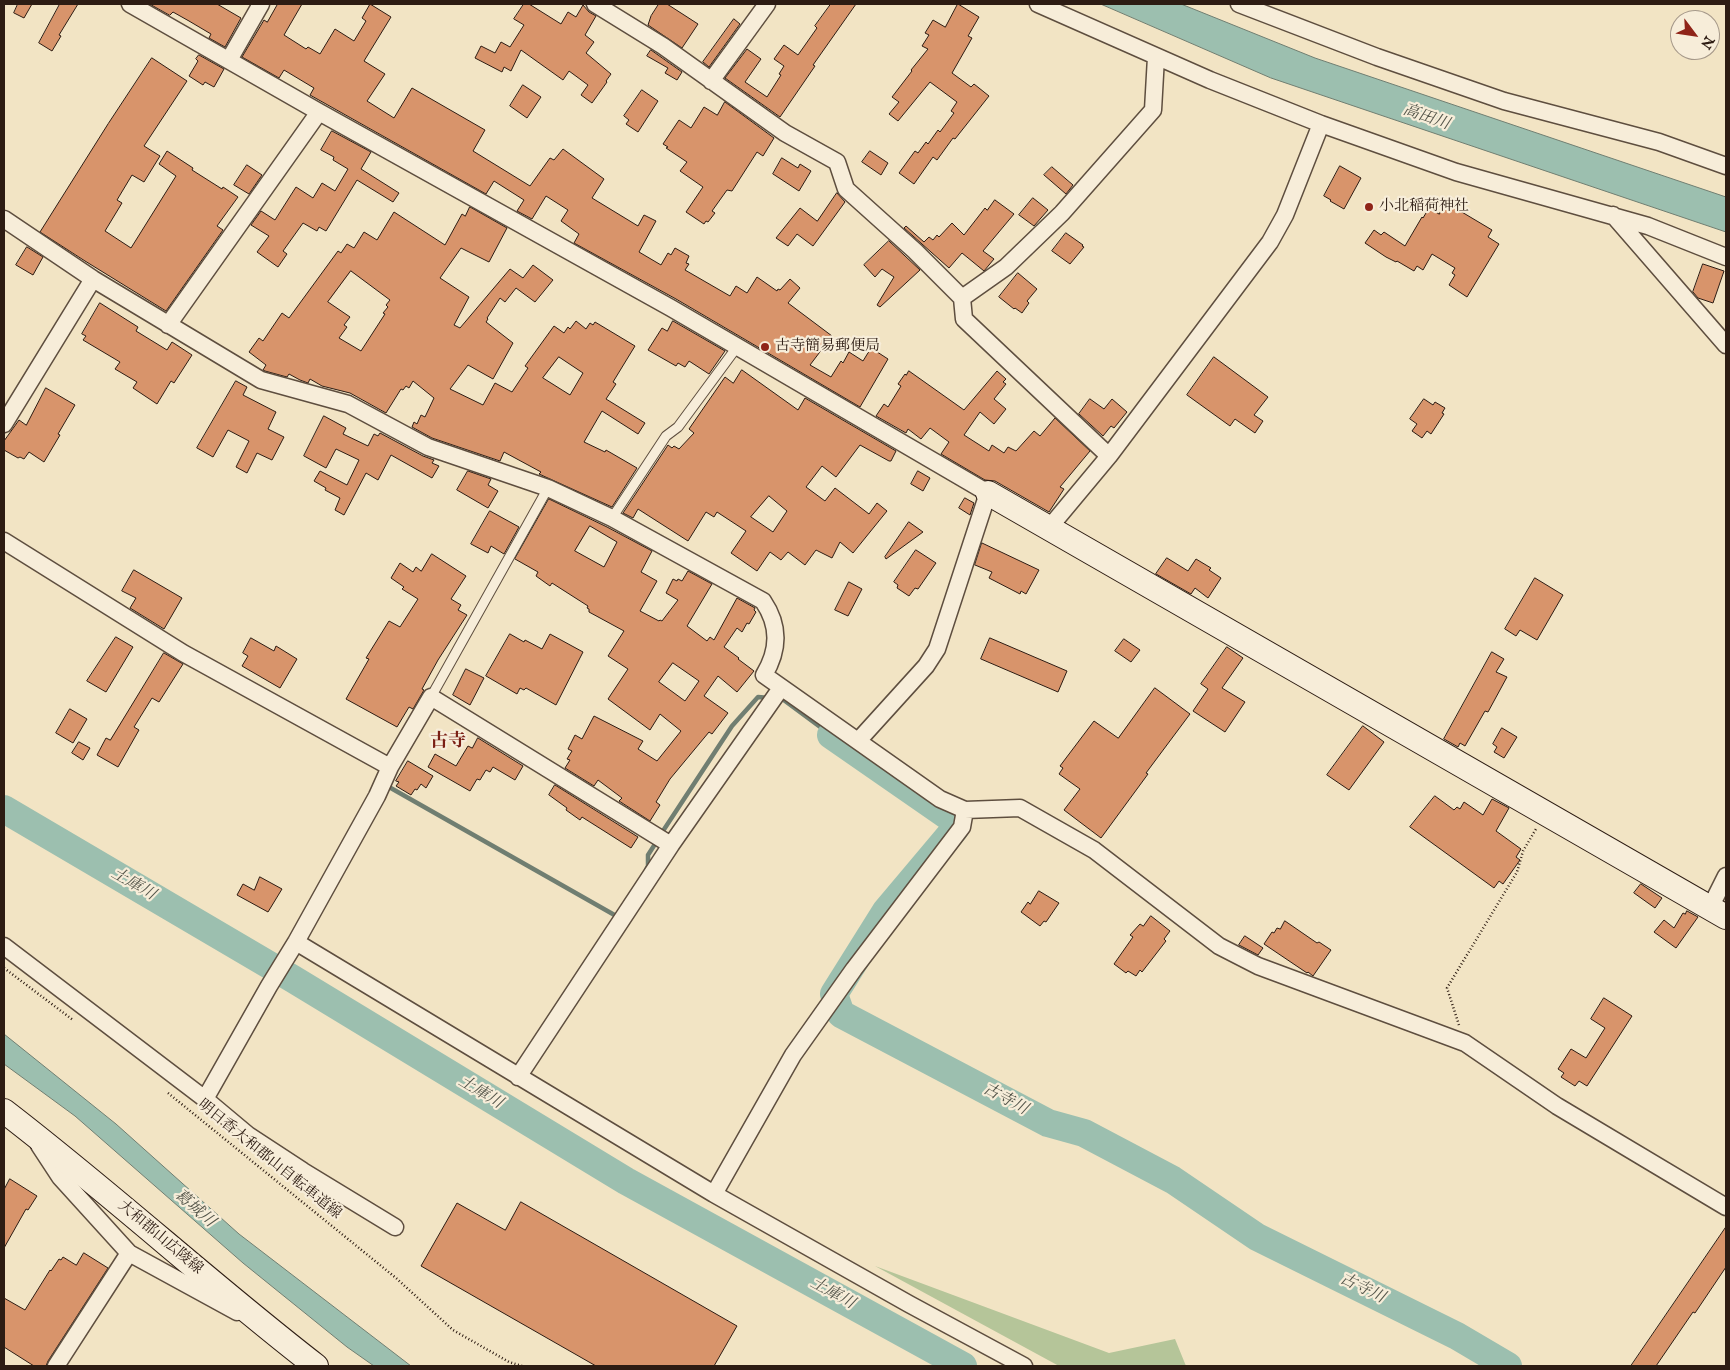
<!DOCTYPE html>
<html>
<head>
<meta charset="utf-8">
<style>
  body { margin:0 }
  #map { position:relative; width:1730px; height:1370px; overflow:hidden; background:#f2e4c4; font-family:"IM FELL English",serif }
  canvas { display:block }
  .frame { position:absolute; inset:0; border:5px solid #2d1c13; pointer-events:none }
  .north { position:absolute; left:1670px; top:10px; width:50px; height:50px; box-sizing:border-box; background:#f7edd9; border:1px solid #a6998a; border-radius:50%; rotate:121deg; font-size:14px; font-weight:700; line-height:20px; text-align:center; color:#2d1c13 }
  .north::after { content:''; display:block; margin:auto; width:18px; height:22px; background:#8f2418; clip-path:polygon(50% 0,100% 100%,50% 72%,0 100%) }
</style>
</head>
<body>
<div id="map">
<canvas width="1730" height="1370"></canvas>
<div class="frame"></div>
<div class="north">N</div>
</div>
<script>
const context = document.querySelector('canvas').getContext('2d');
context.lineJoin = 'round';
function fillPath(path, color) { context.fillStyle = color; context.fill(path, 'evenodd'); }
function trace(path, color, width, dash) { context.strokeStyle = color; context.lineWidth = width; context.lineCap = dash ? 'butt' : 'round'; context.setLineDash(dash || []); context.stroke(path); }
function drawText(font, color, halo, rows, align = 'center') {
  context.font = font + ' "IM FELL English","Noto Serif JP",serif'; context.lineWidth = 4.5; context.setLineDash([]); context.textBaseline = 'middle'; context.strokeStyle = halo; context.fillStyle = color; for (const [text, x, y, turn = 0] of rows) {
    context.save(); context.translate(x, y); context.rotate((+turn || 0) * Math.PI / 180); context.textAlign = isNaN(turn) ? turn : align; if (halo) context.strokeText(text, 0, 0); context.fillText(text, 0, 0); context.restore();
  }
}
fillPath(new Path2D(`
  M875,1266L1109,1353L1175,1339L1186,1366H1059Z`), '#b5c599');
const water = new Path2D(`
  M1101,4H1181L1315,58L1726,197V232L1271,78Z
  M4,1034L116,1124L239,1234L411,1366H374L347,1347L243,1263L75,1116L4,1064Z`);
fillPath(water, '#9cbfaf');
trace(water, '#707e71', 1);
trace(new Path2D(`
  M778,698H781L831,735
  M389,787L618,917
  M661,834L732,726L758,697L770,698
  M646,870L648,866V855L657,841`), '#707e71', 4.5);
trace(new Path2D(`
  M831,735L955,821V829L886,911L834,994L841,1014L1048,1123L1084,1133L1173,1180L1257,1237L1457,1336L1508,1366
  M4,809L293,979L626,1181L963,1366`), '#9cbfaf', 28);
const building = new Path2D(`
  M18,4H32L24,18L14,13Z
  M60,4H78L59,35L61,36L52,51L39,43Z
  M150,4H217L241,18L225,47L209,38L211,34L189,21L173,12L170,15Z
  M278,4H302L284,35L306,49L308,47L320,54L335,29L354,41L366,21L362,18L370,4L391,17L364,61L385,74L367,101L394,118L412,88L485,130L473,151L530,186L550,158L554,160L563,149L604,179L592,198L638,226L644,215L656,221L639,252L661,265L668,253L671,255L675,248L689,256L686,263L689,264L685,270L730,296L736,286L747,293L757,277L777,291L778,289L780,290L790,279L800,288L788,303L832,336L810,365L831,377L841,361L843,363L849,352L863,361L871,348L888,359L860,407L676,299L574,243L579,234L561,221L568,210L546,196L532,219L517,211L524,200L494,181L486,194L310,95L314,88L284,70L279,78L242,57L264,20L267,22Z
  M524,4H529L561,24L568,12L576,17L583,5L589,12L596,16L585,35L594,42L586,53L611,74L606,81L607,82L592,103L581,95L588,85L569,71L563,80L521,50L511,71L504,67L502,72L475,58L481,46L495,53L501,42L510,47L524,25L514,19Z
  M659,4H667L698,24L682,48L648,25L651,16Z
  M831,4H856L813,65L815,66L780,117L725,78L747,49L761,59L745,82L767,97L781,75L779,74L784,66L774,59L784,45L798,55L817,28L815,26Z
  M958,4L979,17L968,36L972,38L952,73L971,87L974,84L989,96L955,139L953,138L937,160L933,157L914,184L899,173L915,151L918,153L926,142L928,144L938,130L940,132L954,113L951,111L957,102L930,82L898,121L889,114L899,102L892,97L912,71L911,70L928,49L922,46L929,35L925,33L933,20L945,27Z
  M734,19L740,24L709,67L703,62Z
  M651,50L682,72L677,80L665,73L668,68L647,56Z
  M199,55L224,69L214,87L205,82L203,85L189,76L198,61L196,59Z
  M152,58L187,81L144,146L160,156L144,182L132,175L117,200L122,203L105,231L131,248L176,176L159,164L167,151L193,168L192,170L222,189L223,187L238,197L217,226L223,230L166,311L85,261L40,232L108,124Z
  M523,85L541,97L527,118L510,106Z
  M642,90L658,101L638,132L626,124L629,120L624,116Z
  M725,102L774,138L763,156L757,152L732,191L727,190L712,211L715,213L708,222L706,221L704,224L686,212L703,187L680,171L687,162L666,148L668,147L663,144L679,120L691,128L704,107L717,115Z
  M332,131L371,152L361,169L399,193L393,202L357,180L326,231L319,227L317,231L303,223L283,251L287,254L278,267L257,252L269,236L251,225L261,211L275,220L296,187L313,198L322,183L335,191L348,169L333,160L334,157L321,150Z
  M870,151L888,163L881,175L862,162Z
  M782,158L798,168L800,164L811,171L799,191L773,174Z
  M247,165L262,175L249,194L234,185Z
  M1340,166L1361,178L1344,209L1330,201L1331,200L1324,196Z
  M1052,167L1073,185L1066,194L1044,175Z
  M837,193L845,202L813,246L797,234L788,246L776,238L800,208L817,221Z
  M1033,198L1048,210L1034,226L1019,215Z
  M995,200L1014,214L983,251L994,259L984,271L962,253L949,268L904,228L906,226L924,242L929,237L933,240L937,235L939,237L952,223L964,235L985,208L987,210Z
  M1445,202L1492,230L1488,237L1499,244L1467,297L1449,285L1455,275L1452,273L1455,268L1432,254L1423,270L1417,266L1414,271L1397,261L1396,262L1386,257L1365,243L1374,230L1381,235L1384,232L1405,246L1422,217L1423,218L1429,208L1439,214Z
  M470,207L507,228L489,262L461,248L440,278L469,297L454,325L460,328L510,269L523,278L533,265L553,280L535,302L516,288L505,302L500,298L487,318L488,319L486,322L513,343L493,379L468,365L450,389L483,405L495,383L512,392L528,368L525,366L554,326L564,333L568,327L570,329L576,321L586,329L590,323L593,325L595,322L635,346L613,382L616,384L606,399L645,423L638,434L602,411L584,442L605,452L606,450L637,468L612,507L539,474L541,472L504,452L500,461L432,438L412,427L414,422L417,424L421,415L425,417L434,398L413,381L409,388L406,386L403,390L401,389L386,413L350,393L322,386L310,379L308,383L300,380L289,374L287,377L265,371L263,370L266,365L249,352L259,338L263,341L282,313L289,318L338,251L341,253L347,244L354,248L364,232L377,240L394,212L445,245L462,214L465,216ZM351,271L390,300L386,305L388,307L383,313L385,314L361,351L339,338L347,327L344,325L350,317L328,302ZM559,357L583,373L570,395L543,378Z
  M1066,233L1083,245L1082,246L1084,247L1070,264L1052,251Z
  M889,241L920,270L880,307L877,305L894,277L882,269L875,277L864,265Z
  M27,247L43,257L33,275L16,265Z
  M1703,264L1724,271L1713,303L1698,298L1693,292Z
  M1018,273L1037,289L1027,301L1029,303L1022,313L1015,308L1014,309L999,297Z
  M100,303L138,327L136,331L167,350L172,342L192,355L174,383L171,381L157,404L133,388L137,382L115,369L120,362L83,340L86,336L82,334Z
  M673,321L725,351L709,374L689,361L685,367L678,363L676,366L648,350L662,328L667,331Z
  M1214,357L1268,397L1254,415L1263,421L1255,433L1235,419L1230,426L1187,395Z
  M742,370L798,410L805,398L896,451L891,461H889L860,445L836,477L822,466L806,487L825,501L835,488L869,514L877,503L887,511L853,553L840,542L832,558L816,550L805,565L788,552L781,560L770,552L757,571L731,553L746,531L717,512L714,517L706,512L688,541L638,509L633,518L623,513L668,445L672,448L674,446L679,449L694,433L689,429L725,377L733,383ZM769,496L787,511L773,532L751,517Z
  M909,371L964,410L997,371L1006,379L1003,382L1006,384L994,399L1006,409L994,424L980,412L964,435L989,451L992,445L1004,453L1008,447L1016,451L1034,431L1040,436L1055,418L1090,451L1060,487L1064,489L1049,512L995,481L985,480L941,454L949,442L930,428L921,439L908,429L906,433L876,416L884,404L888,407L901,386L898,384L905,374L906,375Z
  M236,381L247,387L243,395L276,412L268,429L284,437L272,460L257,453L247,473L236,467L249,441L228,430L213,457L197,448Z
  M46,388L75,405L58,434L60,435L44,462L29,452L24,459L20,457L18,458L4,450V441L19,420L26,425Z
  M1090,399L1104,409L1112,399L1127,412L1114,428L1111,426L1103,436L1079,414Z
  M1424,399L1433,405L1435,402L1445,408L1442,413L1444,414L1431,434L1427,431L1422,438L1412,431L1417,424L1410,419Z
  M324,416L346,428L343,434L368,446L374,434L378,436L380,433L423,456L434,460L432,463L439,466L432,478L391,455L378,480L366,473L344,515L335,510L340,498L325,490L326,488L314,481L320,471L347,485L359,460L336,449L326,468L304,456Z
  M468,471L491,479L488,485L498,491L488,508L457,490Z
  M918,471L930,478L923,491L911,484Z
  M965,498L974,503L970,515L959,508Z
  M549,499L607,527L652,551L641,572L657,581L640,611L659,621L660,620L662,621L678,600L666,593L673,579L677,581L678,579L682,581L688,571L712,584L687,626L707,641L710,637L714,640L737,598L755,608L754,610L756,612L749,624L747,623L742,632L737,628L724,647L739,658L738,659L754,671L737,692L718,676L704,696L728,713L712,734L709,732L670,779L656,802L660,805L650,821L619,801L622,798L598,780L594,786L565,768L570,760L567,759L572,751L568,749L575,735L582,739L594,716L643,741L638,749L657,761L681,731L660,714L650,730L608,699L628,669L608,656L624,631L589,612V609L587,608L588,606L552,583L550,586L536,576L538,572L515,559ZM590,526L617,542L604,567L575,551ZM673,663L699,681L685,701L659,682Z
  M490,511L519,527L504,554L491,546L488,553L471,544Z
  M909,522L923,532L886,559L885,557Z
  M982,543L1039,570L1026,594L1021,591L1020,594L989,578L992,572L975,565Z
  M916,550L936,563L918,589L915,588L909,596L897,588L898,585L894,582Z
  M432,554L466,576L451,599L461,605L458,610L467,615L438,660L422,689L424,690L413,709L409,707L397,727L346,699L369,659L366,658L389,621L400,627L418,599L402,589L404,587L391,578L400,563L413,572L416,567L421,571Z
  M1167,558L1188,571L1196,559L1211,568L1209,570L1221,578L1208,598L1195,588L1191,594L1156,574Z
  M134,570L182,598L164,629L130,608L136,598L122,591Z
  M1535,578L1563,595L1537,640L1520,630L1516,636L1505,629Z
  M849,582L862,589L848,616L835,610Z
  M510,634L524,642L525,640L542,649L550,634L583,652L556,705L526,688L524,690L520,688L517,694L486,676Z
  M116,637L133,647L106,692L87,681Z
  M251,638L274,651L276,646L297,659L280,688L242,666L248,656L243,653Z
  M990,638L1067,671L1058,692L981,659Z
  M1124,639L1140,650L1131,662L1115,651Z
  M1227,647L1243,658L1222,688L1245,702L1225,732L1193,711L1208,689L1201,684Z
  M1492,652L1504,659L1496,672L1507,677L1488,712L1485,711L1465,746L1460,743L1458,747L1444,739Z
  M164,653L183,664L159,702L152,698L134,727L139,730L118,767L97,755L106,738L110,740Z
  M466,669L484,678L470,705L453,695Z
  M1155,688L1190,714L1146,773L1148,774L1101,838L1064,810L1080,789L1059,774L1063,768L1060,766L1094,721L1118,738Z
  M70,709L87,719L73,743L56,733Z
  M1363,726L1384,742L1349,790L1327,775Z
  M1502,728L1517,737L1504,758L1494,752L1497,747L1493,744Z
  M478,738L523,766L515,780L493,767L490,772L486,770L480,780L477,779L470,791L428,767L435,754L456,766L468,746L472,748Z
  M79,742L90,748L83,760L72,753Z
  M408,761L433,776L426,788L421,784L417,790L415,789L411,795L396,786L399,782L396,781Z
  M555,785L638,837L631,848L582,817L580,820L566,810L567,808L549,795Z
  M1435,796L1454,810L1457,807L1460,809L1464,802L1483,815L1492,799L1509,808L1496,831L1521,849L1516,857L1520,860L1503,884L1499,881L1494,888L1410,827Z
  M260,877L282,889L268,912L237,895L243,884L254,890Z
  M1641,884L1662,898L1655,908L1634,893Z
  M1039,891L1059,903L1046,922L1044,921L1040,926L1021,912L1028,902L1030,904Z
  M1687,911L1698,917L1676,948L1654,932L1664,920L1674,928L1683,913L1685,914Z
  M1151,916L1170,931L1164,939L1166,941L1142,972L1140,970L1136,976L1128,971L1126,973L1114,964L1133,937L1130,935L1140,924L1143,926Z
  M1285,921L1317,943L1319,942L1331,950L1313,976L1308,972L1307,973L1264,944L1272,932L1274,933L1277,928L1280,929Z
  M1245,936L1263,948L1258,955L1239,945Z
  M1604,998L1632,1016L1587,1086L1579,1081L1575,1086L1561,1077L1564,1073L1558,1069L1571,1049L1586,1058L1605,1028L1591,1019Z
  M10,1179L37,1196L28,1210L26,1209L4,1248V1190Z
  M521,1202L737,1326L714,1366H596L421,1266L457,1203L505,1230Z
  M1726,1227V1267L1695,1313L1693,1312L1656,1366H1631Z
  M84,1253L108,1268L48,1361L46,1366H34L4,1347V1298L25,1310L50,1270L51,1271L59,1259L61,1260L63,1257L76,1265Z`);
fillPath(building, '#d8946b');
trace(building, '#2d1c13', 1);
const lane = new Path2D(`
  M612,518L666,436L678,427L737,347
  M431,697L548,488`);
const street = new Path2D(`
  M130,4L319,112L671,308L988,493L937,649L926,666L858,741
  M595,4L663,46L785,133L837,162L846,189L915,251L962,298L964,319L1109,456
  M1038,4L1210,80L1321,124L1456,172L1648,226L1726,257
  M1239,4L1377,57L1504,101L1659,142L1726,166
  M229,60L261,4
  M711,81L767,4
  M1613,215L1726,345
  M4,219L93,279L261,380L348,404L428,447L548,488L612,518L763,601C780,626 779,650 764,675L940,799L965,810L1020,808L1094,850L1219,946L1258,966L1465,1043L1557,1106L1726,1207
  M962,298L1006,267L1062,213L1153,110L1156,57
  M168,325L319,112
  M4,424L93,279
  M1049,528L1109,456L1270,242L1285,215L1321,124
  M4,541L183,653L390,767
  M1710,908L1726,876
  M296,942L714,1194L909,1304L1024,1366
  M4,946L205,1099L248,1135L303,1171L395,1227
  M518,1077L671,845
  M205,1099L269,986L296,942L377,796L390,767L431,697L671,845L781,688
  M39,1145L60,1177L129,1253L56,1366
  M714,1194L793,1055L854,969L962,827L965,810
  M129,1253L237,1312`);
const secondary = new Path2D(`
  M988,493L1726,917
  M4,1111C111,1193 210,1284 316,1366`);
trace(lane, '#5e4e3f', 11);
trace(street, '#5e4e3f', 19);
trace(secondary, '#2d1c13', 26);
trace(new Path2D(`
  M4,968L73,1020
  M1459,1025L1447,988L1517,872L1523,851L1536,829
  M168,1093L396,1278L453,1330L509,1362L522,1366`), '#2d1c13', 2.5, [1, 2.5]);
trace(lane, '#f7edd9', 9);
trace(street, '#f7edd9', 16);
trace(secondary, '#f7edd9', 24);
for (const [x, y, r, color] of [
  [1369,207,5,"#8f2418"],
  [765,347,5,"#8f2418"]
]) { const dot = new Path2D(); dot.arc(x, y, r, 0, 2 * Math.PI); context.fillStyle = color; context.fill(dot); trace(dot, '#f7edd9', 2); }
drawText('15px', '#2d1c13', '#f7edd9', [
  ["小北稲荷神社",1379,207],
  ["古寺簡易郵便局",775,347]
], 'left');
drawText('15px', '#2d1c13', '#f7edd9', [
  ["明日香大和郡山自転車道線",269,1160,39],
  ["大和郡山広陵線",160,1238,40]
]);
drawText('italic 16px', '#54554a', '#f7edd9', [
  ["高田川",1426,118,19],
  ["土庫川",133,885,30],
  ["土庫川",480,1093,31],
  ["古寺川",1005,1100,28],
  ["葛城川",194,1209,41],
  ["古寺川",1362,1289,26],
  ["土庫川",832,1294,29]
]);
drawText('bold 18px', '#7a1f14', '#f7edd9', [
  ["古寺",448,742]
]);
</script>
</body>
</html>
